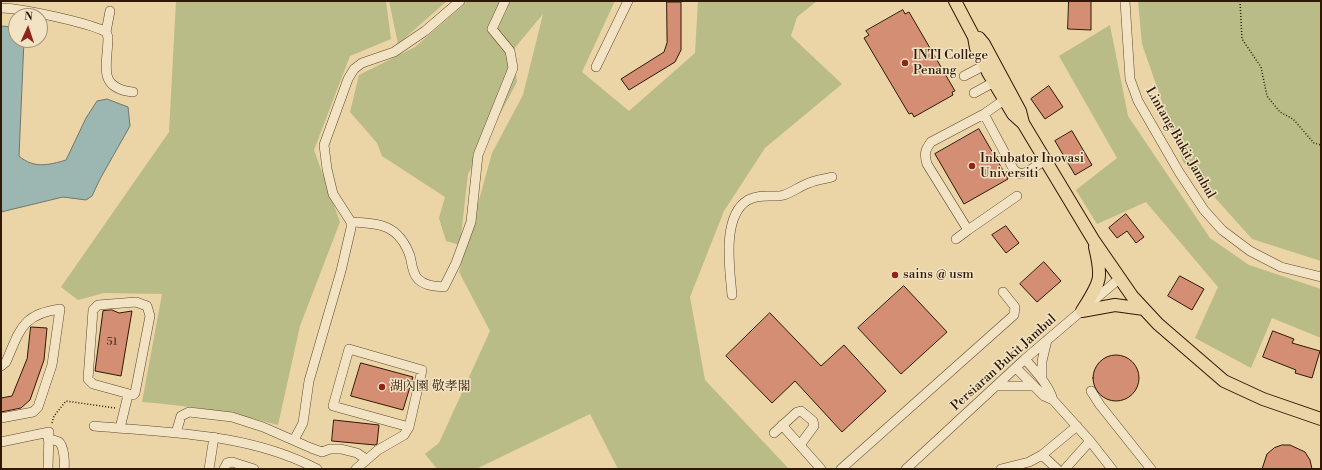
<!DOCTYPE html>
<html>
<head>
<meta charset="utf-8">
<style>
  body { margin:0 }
  #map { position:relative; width:1322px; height:470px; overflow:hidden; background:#ebd4a6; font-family:"Libre Bodoni",serif }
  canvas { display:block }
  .frame { position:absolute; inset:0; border:2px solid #2f1804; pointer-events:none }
  .north { position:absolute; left:8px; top:8px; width:40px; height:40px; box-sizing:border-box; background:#f2e3c5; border:1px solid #a49278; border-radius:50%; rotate:3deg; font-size:11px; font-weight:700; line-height:16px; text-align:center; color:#2f1804 }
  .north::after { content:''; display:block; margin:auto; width:14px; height:18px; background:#8f2418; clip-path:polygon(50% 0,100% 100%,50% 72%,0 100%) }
</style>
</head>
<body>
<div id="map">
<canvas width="1322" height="470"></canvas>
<div class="frame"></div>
<div class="north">N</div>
</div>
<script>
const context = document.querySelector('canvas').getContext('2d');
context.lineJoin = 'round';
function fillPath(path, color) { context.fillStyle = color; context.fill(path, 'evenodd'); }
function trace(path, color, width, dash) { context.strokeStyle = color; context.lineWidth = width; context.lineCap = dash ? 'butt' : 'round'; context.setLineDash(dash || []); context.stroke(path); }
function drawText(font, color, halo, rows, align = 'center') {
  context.font = font + ' "Libre Bodoni","Noto Serif SC",serif'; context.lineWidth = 3; context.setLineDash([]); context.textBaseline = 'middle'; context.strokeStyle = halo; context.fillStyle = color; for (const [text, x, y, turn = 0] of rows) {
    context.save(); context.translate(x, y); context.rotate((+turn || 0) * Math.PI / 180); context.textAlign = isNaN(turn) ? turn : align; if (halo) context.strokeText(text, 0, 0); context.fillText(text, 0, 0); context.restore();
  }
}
fillPath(new Path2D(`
  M176,1H386L391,39L350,56L314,150L340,222L300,326L278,425C230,412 191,406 142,402L162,294L104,293L78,300L61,287L169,132Z
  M389,1H447L398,44Z
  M468,1H615L582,72L629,111L695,53L698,1H817L797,17L791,36L842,84L765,148L724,211L690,297L705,380L789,469H618L590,414L476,469H437L425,454L439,443L490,331L459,272L492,153L523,95L543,14L513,50L517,82L468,174L460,245L446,241L439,218L445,197L382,156L377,143L350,112L359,75L415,47Z
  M1138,1H1321V261L1252,239L1183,162L1142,44Z
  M1110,25L1128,116L1210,238L1249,265L1321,289V338L1272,318L1251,368L1195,338L1218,287L1146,202L1097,224L1076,190L1117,158L1059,56Z`), '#b9bc86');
const water = new Path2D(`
  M1,26L14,27L16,29V40H24L19,156C34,169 49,165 66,160L86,118L97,101L107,99L128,107L130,126L100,179L92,196L86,200L63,197L1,212Z`);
fillPath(water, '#9cb6b1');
trace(water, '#70776c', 1);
const building = new Path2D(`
  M1069,1H1091V30L1068,29Z
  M667,2H681V50L675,62L629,90L621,79L664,52L667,43Z
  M903,10L905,14L909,12L955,91L952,92L953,95L914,117L912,113L909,114L864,38L869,35L866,31Z
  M1049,86L1063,107L1045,119L1031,99Z
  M979,129L1008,179L964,204L935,154Z
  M1072,131L1092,165L1075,175L1055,141Z
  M1126,214L1144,237L1136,243L1127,231L1117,238L1109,228Z
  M1006,226L1019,243L1006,253L992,235Z
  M1044,262L1061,281L1037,302L1020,284Z
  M1180,276L1204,289L1192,310L1168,296Z
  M904,286L947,332L901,374L858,328Z
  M112,310L119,313L132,311L121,376L95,371L103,311Z
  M770,313L821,366L844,345L886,391L842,432L795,381L772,403L726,356Z
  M31,327L47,328L44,360L30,400L21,408L1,412V398L12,396L27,359Z
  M1273,331L1294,339L1292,343L1320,351L1312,378L1295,373L1296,370L1263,357Z
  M1093 378a23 23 0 1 1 46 0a23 23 0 1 1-46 0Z
  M361,363L413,377L403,410L351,396Z
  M334,420L379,425L377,444L375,445L332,441Z
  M1282,445H1290L1305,452L1310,460L1312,469H1262L1267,454L1274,448Z`);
fillPath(building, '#d38e73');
trace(building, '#2f1804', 1);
const minor = new Path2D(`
  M1125,1L1130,79L1138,101L1179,172L1204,210L1222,230L1250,251L1281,267L1321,277
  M1,8C21,8 90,23 106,32L108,37C108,64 96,88 133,92
  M106,32L110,11
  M596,67L628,1
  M964,76L985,65
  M974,93L994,82
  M984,114L1014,170L1020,174L1027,172L1047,159
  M351,222C380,223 399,225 410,256C412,263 412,273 418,279C425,286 435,286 444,287L456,263L471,222L478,155L513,68L510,51L492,29L505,1
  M968,230L1017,196
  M956,239L968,230L927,164C924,154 925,150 931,142L984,114L1004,100
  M732,295C730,270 721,216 748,200C761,193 773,198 784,195C793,192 800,186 809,183C816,180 825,179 832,177
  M136,302L147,306L150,316L135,393L133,395L93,384L88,379L93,310L98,305Z
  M349,349L422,370L409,427L333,406Z
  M1025,359C1036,372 1048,384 1053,400
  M1,366L6,362C20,330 22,314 60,309L52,365L38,407L33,412L1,418
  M1016,368L1044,396L1053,400L1090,441L1112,469
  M1042,379V361L1047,340
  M996,386H1034
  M1091,391L1100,405L1151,469
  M782,425L821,469
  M94,426C169,433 249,433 317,469
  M120,428L128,395
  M176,433L181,416L189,412L232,417L263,427L311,448L322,452L330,449H341L357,453L366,459
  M774,433L797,412L801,411L813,421L814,426L800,445
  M48,439C51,440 56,440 59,442C64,446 65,463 64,469
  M294,440L303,423L309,381L341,271L351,228V222L333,194L327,169L324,145L348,79L354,69L362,63L394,52L425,31L460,1
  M1,442L49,432L48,469
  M1042,455L1057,469
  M209,469L214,437
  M224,469L227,463L232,462L254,469
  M356,469L378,450L404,435L409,427
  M841,469L1014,315L1015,307L1003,292
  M906,469L1025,359L1120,278
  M1001,469L1029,462L1042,455L1077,426
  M1065,469L1090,441`);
const major = new Path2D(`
  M955,1L974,37L976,48L989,74L1013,114L1023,123
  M974,37L979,38L984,44L1020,111L1023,123L1094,241L1132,296L1158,324L1224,381L1263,399L1321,419
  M1082,311C1100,282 1103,280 1095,247
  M1082,311L1115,305L1144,309`);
trace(minor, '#5e472c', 10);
trace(major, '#2f1804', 14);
trace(new Path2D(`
  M1240,1L1242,39L1261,67L1267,96L1280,112L1293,119L1314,143L1321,145
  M52,423L54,416L66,401L115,408`), '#2f1804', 1.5, [1, 2]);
trace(minor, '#f2e3c5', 9);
trace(major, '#ebd4a6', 12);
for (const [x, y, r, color] of [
  [905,63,4,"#8f2418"],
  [972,166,4,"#8f2418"],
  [895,275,4,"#8f2418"],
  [382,387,4,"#8f2418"]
]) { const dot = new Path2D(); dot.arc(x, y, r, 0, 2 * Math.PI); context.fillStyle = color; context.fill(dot); trace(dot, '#f2e3c5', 1.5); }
drawText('11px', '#583620', null, [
  ["51",112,342]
]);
drawText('13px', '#2f1804', '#f2e3c5', [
  ["INTI College",913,56],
  ["Penang",913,71],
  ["Inkubator Inovasi",980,159],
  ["Universiti",980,174],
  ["sains @ usm",903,275],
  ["湖內園 敬孝閣",390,387]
], 'left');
drawText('13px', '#2f1804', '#f2e3c5', [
  ["Lintang Bukit Jambul",1180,143,60],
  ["Persiaran Bukit Jambul",1004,363,-42]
]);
</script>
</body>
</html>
